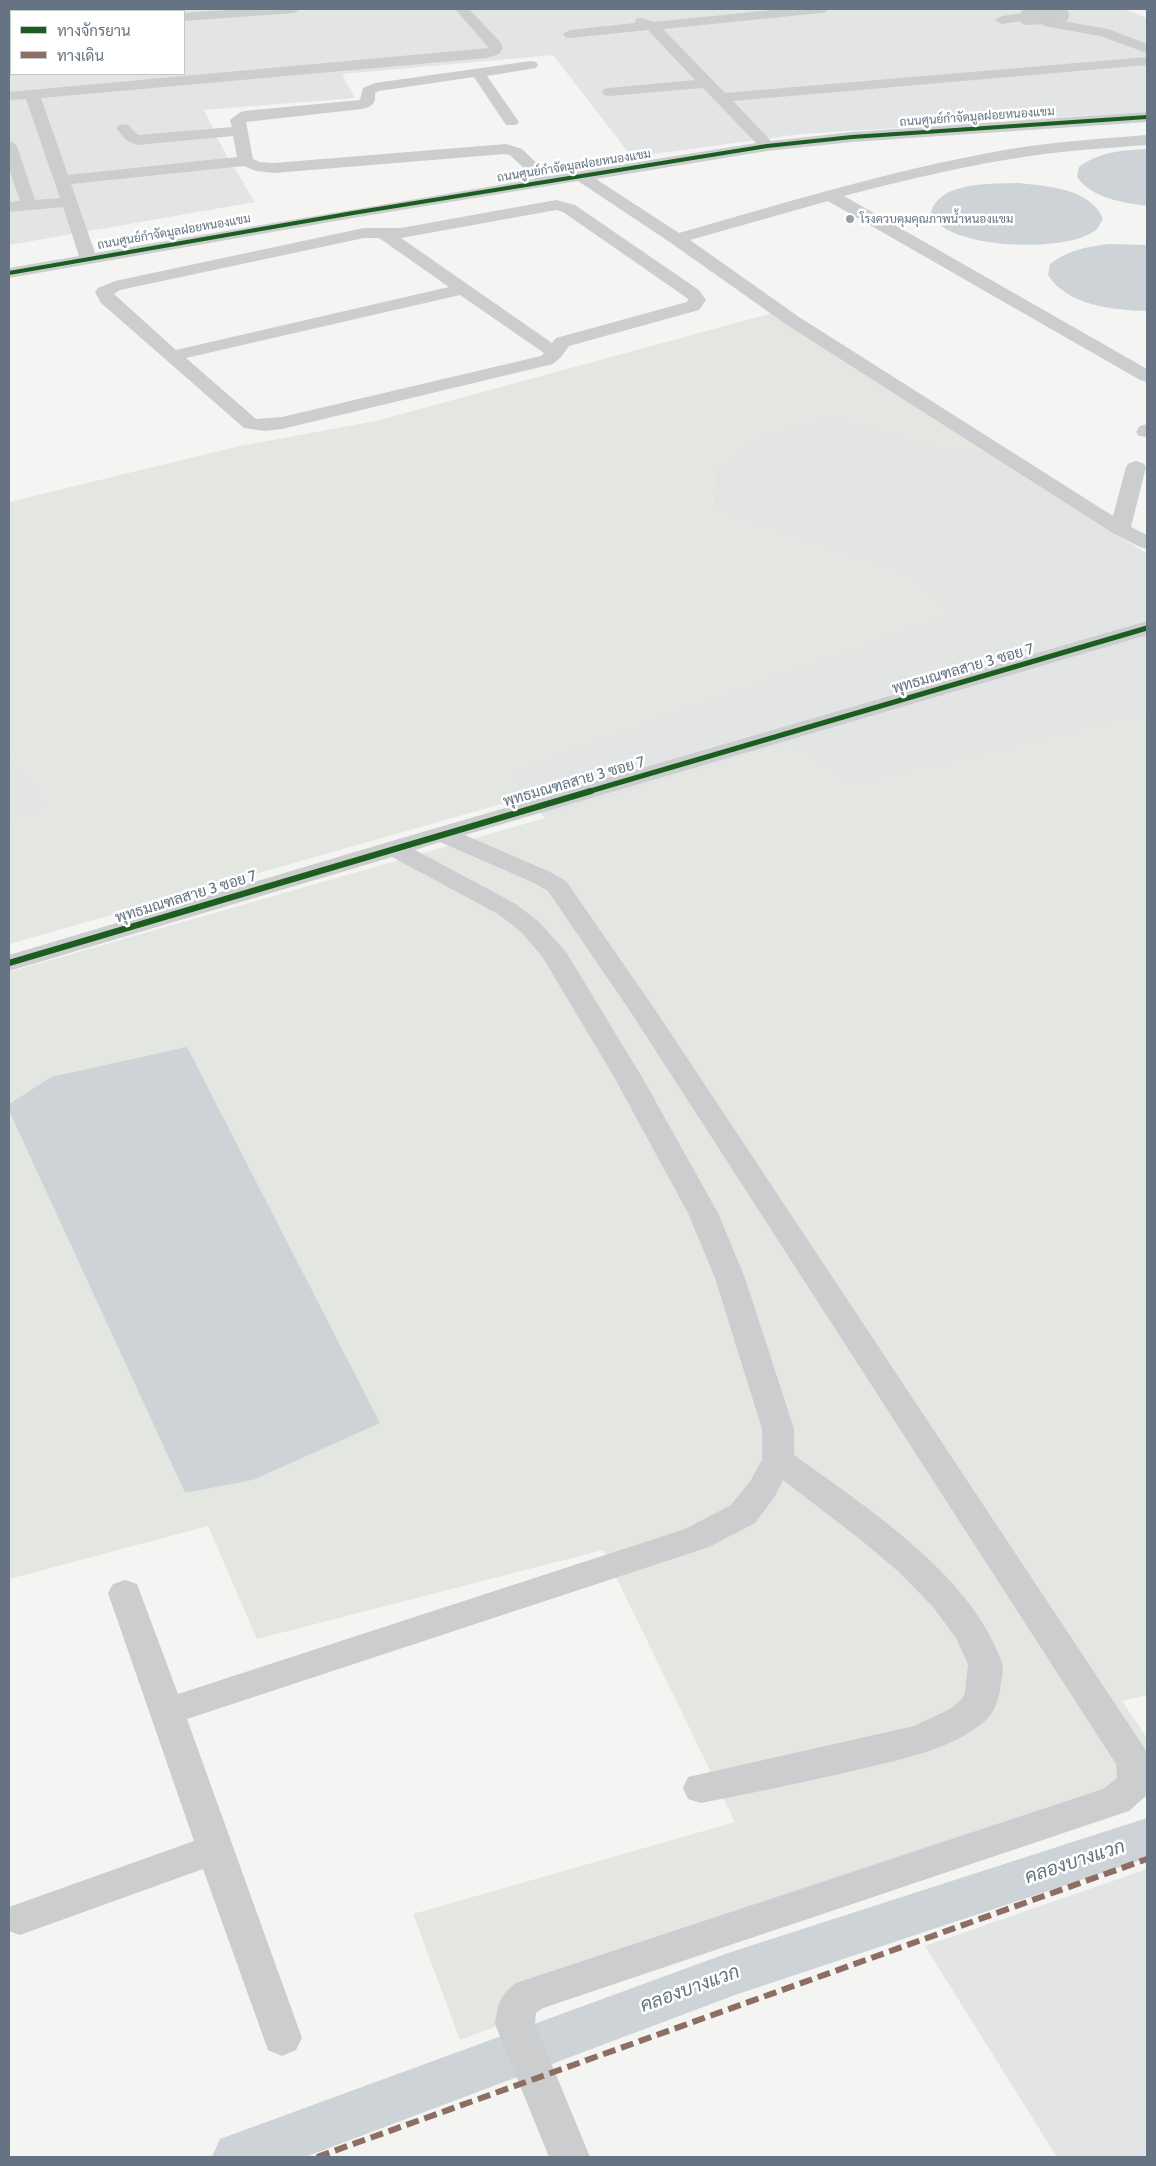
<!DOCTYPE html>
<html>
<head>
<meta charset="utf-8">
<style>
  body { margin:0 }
  #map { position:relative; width:1156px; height:2166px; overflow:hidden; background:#f4f4f3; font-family:Cabin,Sarabun,sans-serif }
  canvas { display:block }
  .frame { position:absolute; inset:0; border:10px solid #657382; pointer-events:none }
  .legend { position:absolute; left:10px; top:10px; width:175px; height:65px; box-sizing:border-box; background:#fff; border:1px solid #c1c7cd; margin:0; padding:6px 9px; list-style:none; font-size:15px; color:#657382 }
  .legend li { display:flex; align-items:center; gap:10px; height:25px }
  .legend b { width:25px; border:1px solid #c1c7cd }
</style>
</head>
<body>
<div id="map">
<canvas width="1156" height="2166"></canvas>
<div class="frame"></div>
<ul class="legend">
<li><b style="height:6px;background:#1b5e20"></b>ทางจักรยาน</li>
<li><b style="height:6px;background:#8d6e63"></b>ทางเดิน</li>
</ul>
</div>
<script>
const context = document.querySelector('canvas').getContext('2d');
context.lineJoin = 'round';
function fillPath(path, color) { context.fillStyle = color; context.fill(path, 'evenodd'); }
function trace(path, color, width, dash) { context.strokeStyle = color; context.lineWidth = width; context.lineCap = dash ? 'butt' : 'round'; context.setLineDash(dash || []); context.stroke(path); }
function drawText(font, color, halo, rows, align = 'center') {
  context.font = font + ' Cabin,Sarabun,sans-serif'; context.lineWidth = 5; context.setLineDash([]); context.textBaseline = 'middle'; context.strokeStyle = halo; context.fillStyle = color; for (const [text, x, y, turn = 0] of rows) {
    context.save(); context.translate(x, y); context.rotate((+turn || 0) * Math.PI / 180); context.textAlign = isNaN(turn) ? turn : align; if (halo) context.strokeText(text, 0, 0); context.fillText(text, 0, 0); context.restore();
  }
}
fillPath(new Path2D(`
  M9,9H1124L1147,18V112L801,134L632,157L553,55L342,74L355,98L204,110L225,153L255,202L9,245ZM11,11H184V74H11Z
  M833,416L936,445L988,450L1147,554V714L853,787L788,745L545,818L505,773L954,613L901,572L712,511L714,469L754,438Z
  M9,754L52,807L9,822Z
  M1147,1869V2157H1057L925,1946Z`), '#e3e4e4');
fillPath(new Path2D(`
  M776,312L988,450L936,445L833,416L754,438L714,469L712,511L901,572L955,613L505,773L526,797L9,944V822L52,807L9,754V502L240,446L376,421Z
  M1147,714V1695L1122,1701L1147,1738V1778L460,2040L413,1914L735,1822L603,1550L257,1639L208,1526L9,1579V1111L185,1493L253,1480L380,1422L51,1077L9,1104V972L545,818L788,745L853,787Z`), '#e4e7e1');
fillPath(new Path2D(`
  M1147,149V206C1122,202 1093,199 1077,177L1079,167C1099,152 1122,150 1147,149Z
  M1018,183C1046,186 1091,188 1103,219C1101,222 1099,226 1097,229C1070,253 962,249 937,222C935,220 933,215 931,212C941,181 991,184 1018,183Z
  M1108,244L1147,245V311C1113,310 1068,306 1048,275L1050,264C1068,250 1086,247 1108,244Z
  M187,1047L380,1423L253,1480L185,1493L9,1111V1104L51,1077Z`), '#cdd3d6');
fillPath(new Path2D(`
  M1147,1818V1858L735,1995L305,2157H212L220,2139L728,1953Z`), '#cdd3d6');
fillPath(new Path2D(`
  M240,9H301L294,13L184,21V13Z
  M455,9H469L501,43L503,48L499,54L487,58L41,98L68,175L237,157L233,136L137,145L126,140L116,128L119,125C131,122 130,130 139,135L232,127L230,120L239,113L244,111L360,100L363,88L375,83L531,61L536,62L538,65L536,68L487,76L519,122L516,125H506L474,77L379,91L375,93C376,104 373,106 362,109L246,122L253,159L260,162L274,163L506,144L522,149L550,176L756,143L703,88L609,96L604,95L602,92L604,89L609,88L695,80L648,30L570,38L565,37L563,34L570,30L635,23L636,19L641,18L653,22L782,9H828L826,12L821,13L663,29L725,93L1147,57V65L733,101L771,141L852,132L1147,112V122L852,142L767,151L596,179L679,233C795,200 911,164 1030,146C1069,141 1108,138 1147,135V145C1108,148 1069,150 1030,156C967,165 905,180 844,196L1147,369V382L1140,380L828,201L690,240L799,317L1113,516L1126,467L1129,463L1136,461L1143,463L1146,467L1131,527L1147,535V549L1140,547L1113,533L787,325L671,243L578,181L353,218L9,278V268L79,256L63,207L9,212V202L20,201L9,169V141L14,143L17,146L35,200L60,198L26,99L9,100V92L489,48ZM505,154L510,155L535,179L95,253L71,184L244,166L256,171L274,173Z
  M1023,9H1038L1051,19L1108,29L1147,44V53L1100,36L1044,26L1033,19L1002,24L995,20L1002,16L1026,13Z
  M9,42H11V50H9Z
  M556,200L575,205L699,290L706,300L699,310L569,346L561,357L553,364L282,429L265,431L244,428L101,303L95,292L98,288L115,281L364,228H401ZM556,210L563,212L687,298L688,300L687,302L556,338L552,343L401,238ZM364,238H379L449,287L176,350L114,294L120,290ZM460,295L544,353L541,356L282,417L256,419L186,358Z
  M1147,424V437L1139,436L1136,432L1140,426Z
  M1147,621V635L465,835L550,872L566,881L658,1014L1147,1752V1795L1129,1811L543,2008L536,2013L535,2024L590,2157H549L495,2024C498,2004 499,1996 516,1983L1103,1789L1117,1778L1116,1764L632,1014L548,891L532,882L440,842L415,850L516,904L539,922L566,952L642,1077L718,1213L745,1278L794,1429V1455C862,1504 960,1568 995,1646C997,1652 1001,1658 1002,1664C1004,1669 1002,1677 1001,1682C1000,1695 996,1711 986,1720C951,1751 900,1759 857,1770C805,1782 753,1793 701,1803L688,1799L683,1788L688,1777L914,1726L950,1709L962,1699L965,1693L968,1664L956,1638L933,1607L899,1572L861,1540L783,1480L775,1496L755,1523L709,1547L187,1719L302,2038L296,2050L282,2056L268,2050L203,1869L20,1935L9,1931V1907L194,1841L108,1593L113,1584L125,1580L137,1584L178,1694L685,1529L731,1505L751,1480L762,1460V1429L715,1278L688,1213L614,1077L542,956L521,932L498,914L392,857L9,971V955L385,843Z`), '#cccdce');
trace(new Path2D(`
  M1027,17L1061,15`), '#cccdce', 16);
trace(new Path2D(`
  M317,2157L1147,1859`), '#8d6e63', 6, [13, 6]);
trace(new Path2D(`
  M9,273L353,213L767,146L852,137L1147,117`), '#1b5e20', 4);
trace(new Path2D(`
  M587,792L1147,628`), '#1b5e20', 5);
trace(new Path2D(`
  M9,963L591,791`), '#1b5e20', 6);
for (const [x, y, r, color] of [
  [850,219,5,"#97a0aa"]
]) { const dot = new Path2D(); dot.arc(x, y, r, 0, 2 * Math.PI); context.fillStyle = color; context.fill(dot); trace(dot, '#fff', 2); }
drawText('12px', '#657382', '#fff', [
  ["ถนนศูนย์กำจัดมูลฝอยหนองแขม",977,117,-4],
  ["ถนนศูนย์กำจัดมูลฝอยหนองแขม",574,166,-9],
  ["ถนนศูนย์กำจัดมูลฝอยหนองแขม",174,232,-10]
]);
drawText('12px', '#657382', '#fff', [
  ["โรงควบคุมคุณภาพน้ำหนองแขม",860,219]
], 'left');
drawText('15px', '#657382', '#fff', [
  ["พุทธมณฑลสาย 3 ซอย 7",963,669,-16],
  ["พุทธมณฑลสาย 3 ซอย 7",574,782,-16],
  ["พุทธมณฑลสาย 3 ซอย 7",186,897,-17]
]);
drawText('italic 19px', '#61757f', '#fff', [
  ["คลองบางแวก",1075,1862,-18],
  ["คลองบางแวก",690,1989,-20]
]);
</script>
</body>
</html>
